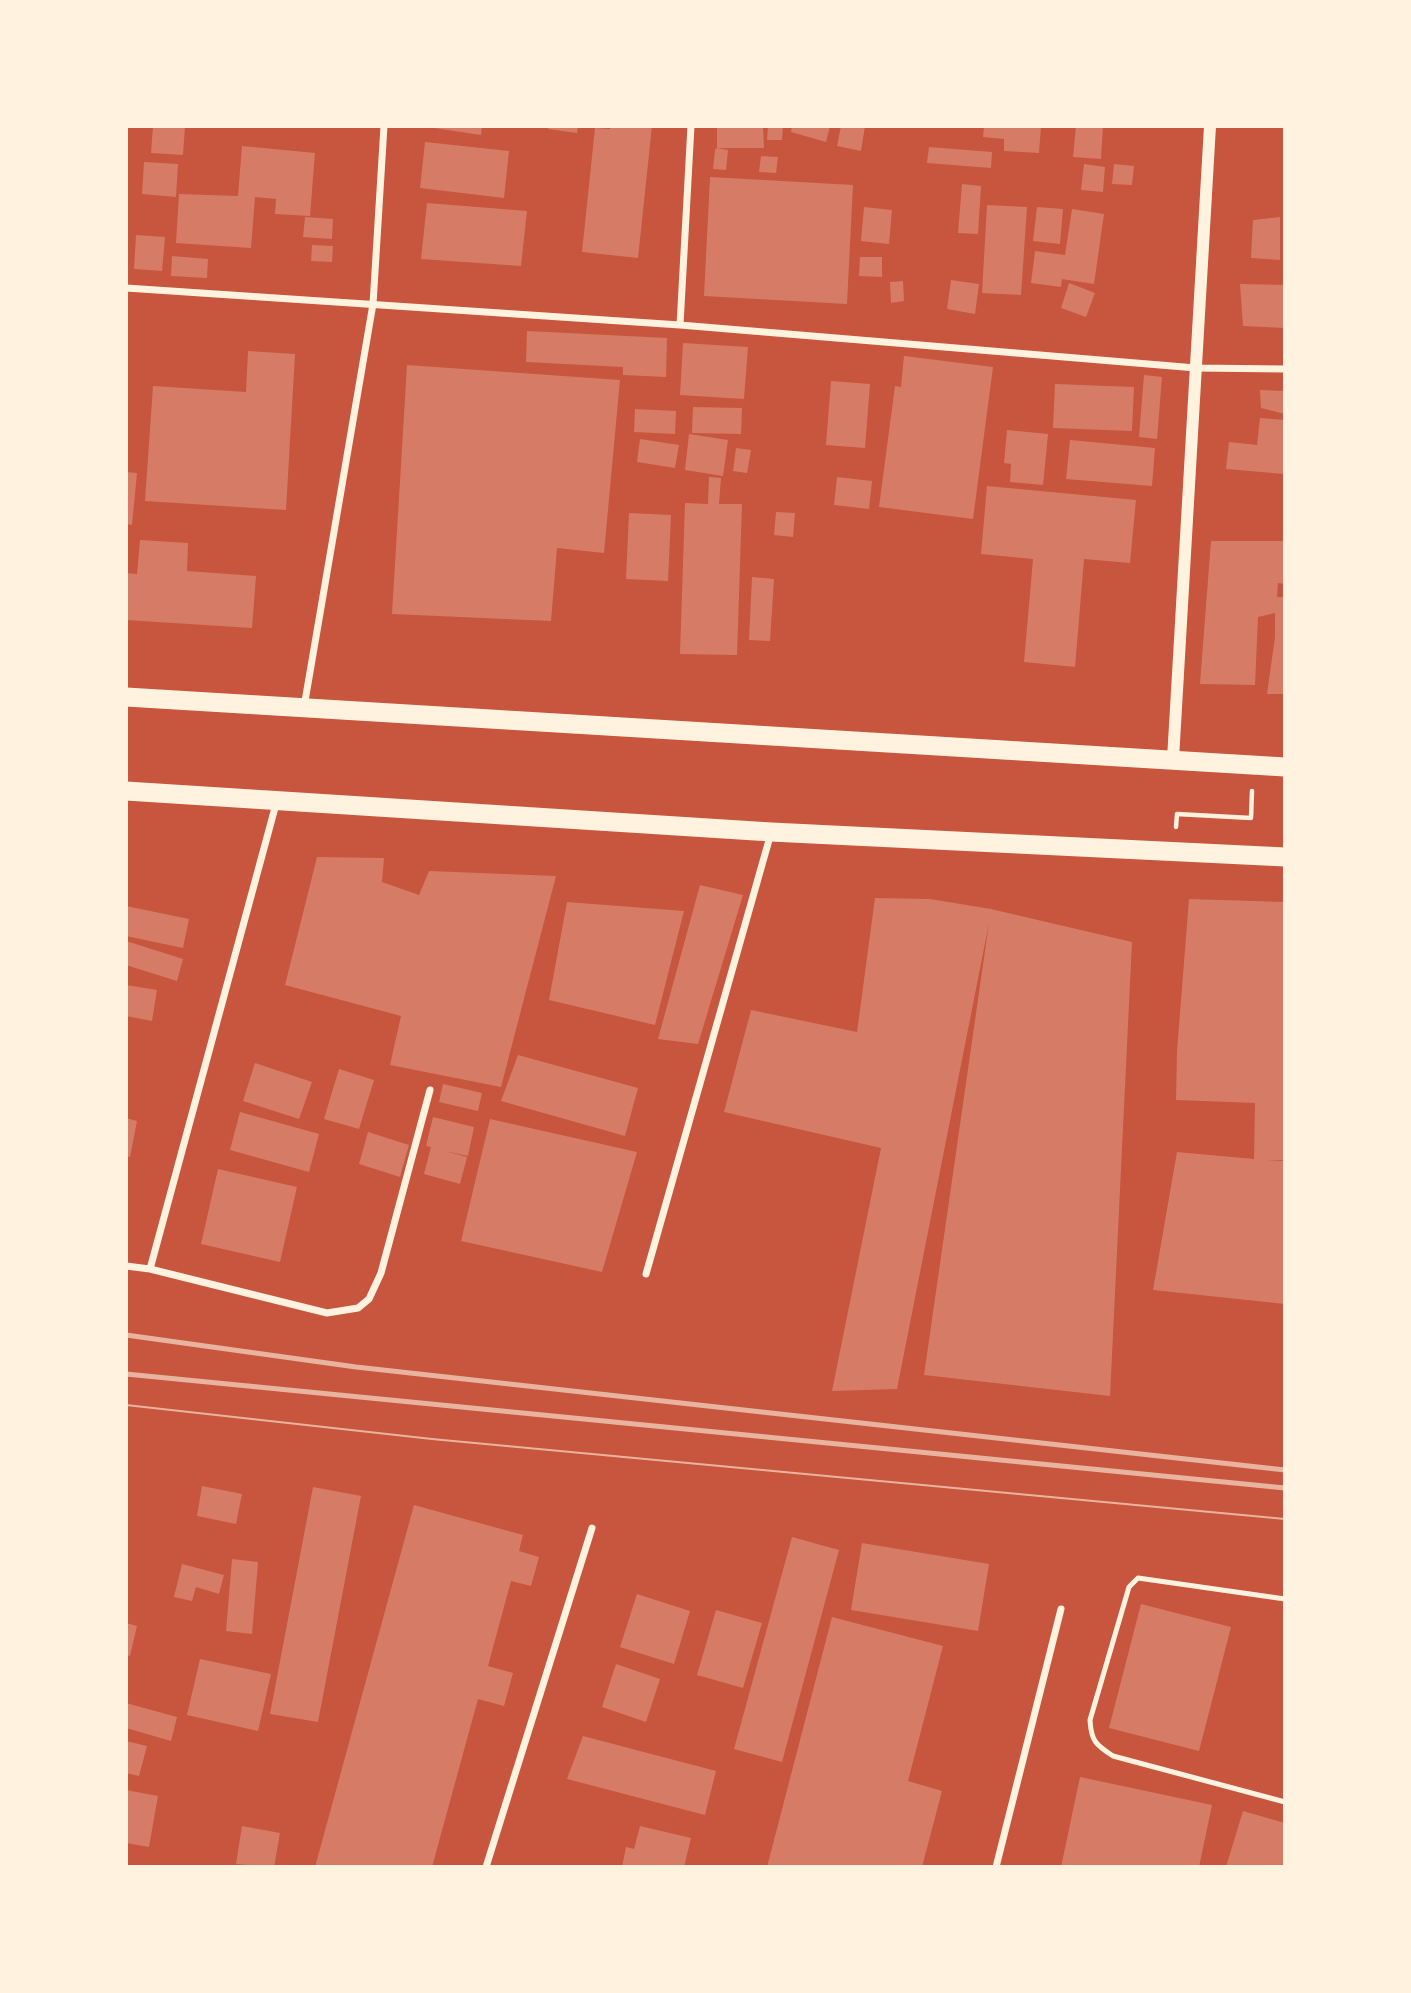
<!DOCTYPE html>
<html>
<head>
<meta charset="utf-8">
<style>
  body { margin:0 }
  #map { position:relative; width:1411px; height:1993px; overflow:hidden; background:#c8553d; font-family:Georgia,serif }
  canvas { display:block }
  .frame { position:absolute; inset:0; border:128px solid #fff3e0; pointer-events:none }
</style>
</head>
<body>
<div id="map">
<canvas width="1411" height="1993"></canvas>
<div class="frame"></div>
</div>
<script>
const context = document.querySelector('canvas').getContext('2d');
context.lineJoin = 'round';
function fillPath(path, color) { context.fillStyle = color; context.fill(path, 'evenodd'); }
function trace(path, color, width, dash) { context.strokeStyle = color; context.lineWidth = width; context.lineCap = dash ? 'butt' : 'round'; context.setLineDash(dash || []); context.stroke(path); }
fillPath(new Path2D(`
  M153,126H185L183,155L151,153Z
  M421,126H482L481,135Z
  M549,126H578L577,133L548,129Z
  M610,126H652L638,258L582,252L595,128L610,129Z
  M717,126H763L764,148H717Z
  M768,126H783L782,140H767Z
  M792,126H830L826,142L791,132Z
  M841,126H865L861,151L837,146Z
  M984,126H1041L1039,153L1004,151V139L983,137Z
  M1076,126H1103L1101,159L1073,157Z
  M425,142L509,151L504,198L420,188Z
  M242,146L315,153L310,216L275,214L276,199L255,197L251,248L176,243L179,194L238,196Z
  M929,147L992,152L991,168L927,163Z
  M717,148L728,150L726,170L713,169L715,150Z
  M761,156L778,157L776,173L759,172Z
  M144,162L178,164L176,197L142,194Z
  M1084,164L1105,167L1103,192L1081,190Z
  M1114,164L1134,166L1132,185L1112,184Z
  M710,177L853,185L847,304L704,296Z
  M962,184L981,186L978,234L958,233Z
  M427,203L527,211L521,266L421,259Z
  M987,205L1027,207L1021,295L982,293Z
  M864,207L892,210L889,244L861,241Z
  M1037,207L1063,209L1060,244L1033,241Z
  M1072,209L1104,214L1094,284L1062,279L1061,287L1031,283L1035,251L1065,255Z
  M305,217L333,219L332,239L303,237Z
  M1280,217V260L1251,258L1253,220Z
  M136,235L165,237L162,271L134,269Z
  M312,245L333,246L332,262L311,261Z
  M172,256L208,259L207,278L171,276Z
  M860,257H882V277L859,276Z
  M951,280L979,284L975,314L947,309Z
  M903,281L904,301L891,303L890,282Z
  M1069,283L1095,293L1086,317L1061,308Z
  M1240,284L1285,285V328L1243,326Z
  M527,331L667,338L666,377L623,375V367L526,362Z
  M683,343L748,347L744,399L680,395Z
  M248,351L295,354L286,510L145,501L153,386L246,392Z
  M904,356L993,367L973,519L879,507L895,386L901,387Z
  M407,365L620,380L604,553L557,548L551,621L392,614Z
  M1144,375L1162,377L1157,439L1139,437Z
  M831,381L870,384L865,448L826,445Z
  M1055,384L1134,387L1132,431L1053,428Z
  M1260,390L1285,391V414L1261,408Z
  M693,407L742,408L741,434L692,433Z
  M635,409L676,411L675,434L634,432Z
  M1260,418L1285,420L1284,474L1226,469L1229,442L1257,445Z
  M1007,430L1048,434L1043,485L1010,482L1011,464L1004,463Z
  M689,434L728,440L723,476L685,470Z
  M640,439L679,445L675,468L637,462Z
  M1070,440L1155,448L1152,486L1066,479Z
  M736,448L751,450L747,473L733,471Z
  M126,472L137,473L132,525L126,524Z
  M709,477L721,478L719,504H742L737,655L680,654L685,503L708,504Z
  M837,477L872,481L869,509L834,505Z
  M987,486L1136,500L1130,563L1084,559L1075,667L1024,662L1033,559L981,554Z
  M776,512L795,513L793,537L774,535Z
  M629,513L671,515L668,581L626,579Z
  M140,540L188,543L187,571L256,576L252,628L126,620V573L137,574Z
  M1211,541H1283L1285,584L1278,583L1277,597H1285V694H1267L1275,637V613L1258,617L1255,685L1200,684Z
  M752,577L774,579L770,641L749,640Z
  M317,857L384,858L382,882L419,895L429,871L556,876L501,1087L390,1065L401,1016L285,985Z
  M700,885L743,895L698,1044L658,1039Z
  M875,898L930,899L991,909L1132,942L1110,1396L924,1375L989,923L897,1389L832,1391L881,1148L724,1112L751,1010L857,1032Z
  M1189,899L1285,902V1160H1266L1285,1161V1304L1153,1290L1177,1152L1254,1159L1255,1103L1176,1100L1177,1051Z
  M567,902L684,911L655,1025L549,1000Z
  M126,906L189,919L183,948L126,936Z
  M126,941L183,959L177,981L126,965Z
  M126,985L157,990L152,1021L126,1016Z
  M518,1055L638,1088L625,1136L501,1101Z
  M255,1063L312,1082L299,1119L243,1101Z
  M339,1069L374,1080L359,1129L324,1119Z
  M443,1084L482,1093L478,1111L439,1102Z
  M240,1112L319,1134L309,1172L230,1150Z
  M433,1117L474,1127L468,1156L445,1151L467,1157L460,1184L424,1174L431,1147L426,1146Z
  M126,1118L137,1121L130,1157L126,1156Z
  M490,1119L637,1152L602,1272L461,1241Z
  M368,1132L409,1145L400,1177L359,1164Z
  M218,1169L297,1187L280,1262L201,1244Z
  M202,1486L242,1494L236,1524L197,1516Z
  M313,1487L361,1496L318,1722L270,1714Z
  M414,1505L523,1535L519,1551L539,1557L531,1586L511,1581L488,1666L513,1673L504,1706L478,1699L432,1867H315Z
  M792,1537L839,1550L782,1762L734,1749Z
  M862,1543L989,1564L978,1631L851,1610Z
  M232,1559L258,1562L252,1634L226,1631Z
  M182,1564L224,1575L219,1594L196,1587L192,1601L174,1597Z
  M637,1594L690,1611L674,1664L620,1647Z
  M1141,1604L1231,1627L1199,1751L1109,1728Z
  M716,1610L762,1623L743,1688L697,1675Z
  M832,1617L943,1646L908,1781L942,1791L922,1867H767Z
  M126,1623L137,1626L130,1656L126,1655Z
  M200,1659L271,1674L258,1731L187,1715Z
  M616,1664L660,1679L646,1722L602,1707Z
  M126,1703L177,1717L171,1741L126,1728Z
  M583,1736L716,1771L705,1815L567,1779Z
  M126,1741L147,1746L139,1776L126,1773Z
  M1080,1777L1212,1805L1199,1867H1061Z
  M126,1790L158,1796L149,1847L126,1843Z
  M1243,1811L1285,1823V1867H1226Z
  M242,1826L280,1833L274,1867L236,1864Z
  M640,1826L691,1838L684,1867H622L626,1847L634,1849Z`), '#d67c66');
trace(new Path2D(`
  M1176,827L1177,814L1251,818L1252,791`), '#fff3e0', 4.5);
trace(new Path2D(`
  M1285,1599L1138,1578L1129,1587L1090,1720C1091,1741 1096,1745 1113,1756L1285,1802`), '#fff3e0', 5);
trace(new Path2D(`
  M126,288L680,325L1196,368L1285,369
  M680,325L691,126
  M304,707L373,304L384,126
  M126,1266L150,1269L327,1313L358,1308L369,1299L381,1273L430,1090
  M150,1269L276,804
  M646,1274L771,833
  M486,1867L592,1528
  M996,1867L1061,1609`), '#fff3e0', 7);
trace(new Path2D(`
  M1173,759L1210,126`), '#fff3e0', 12);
trace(new Path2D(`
  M126,697L1285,767
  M126,791L771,832L1285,857`), '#fff3e0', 19);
trace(new Path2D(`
  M126,1405L432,1439L1285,1519`), '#e9b49f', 2);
trace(new Path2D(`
  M126,1335L356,1367L1285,1470
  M126,1374L1285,1488`), '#e9b49f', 5);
</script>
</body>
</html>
